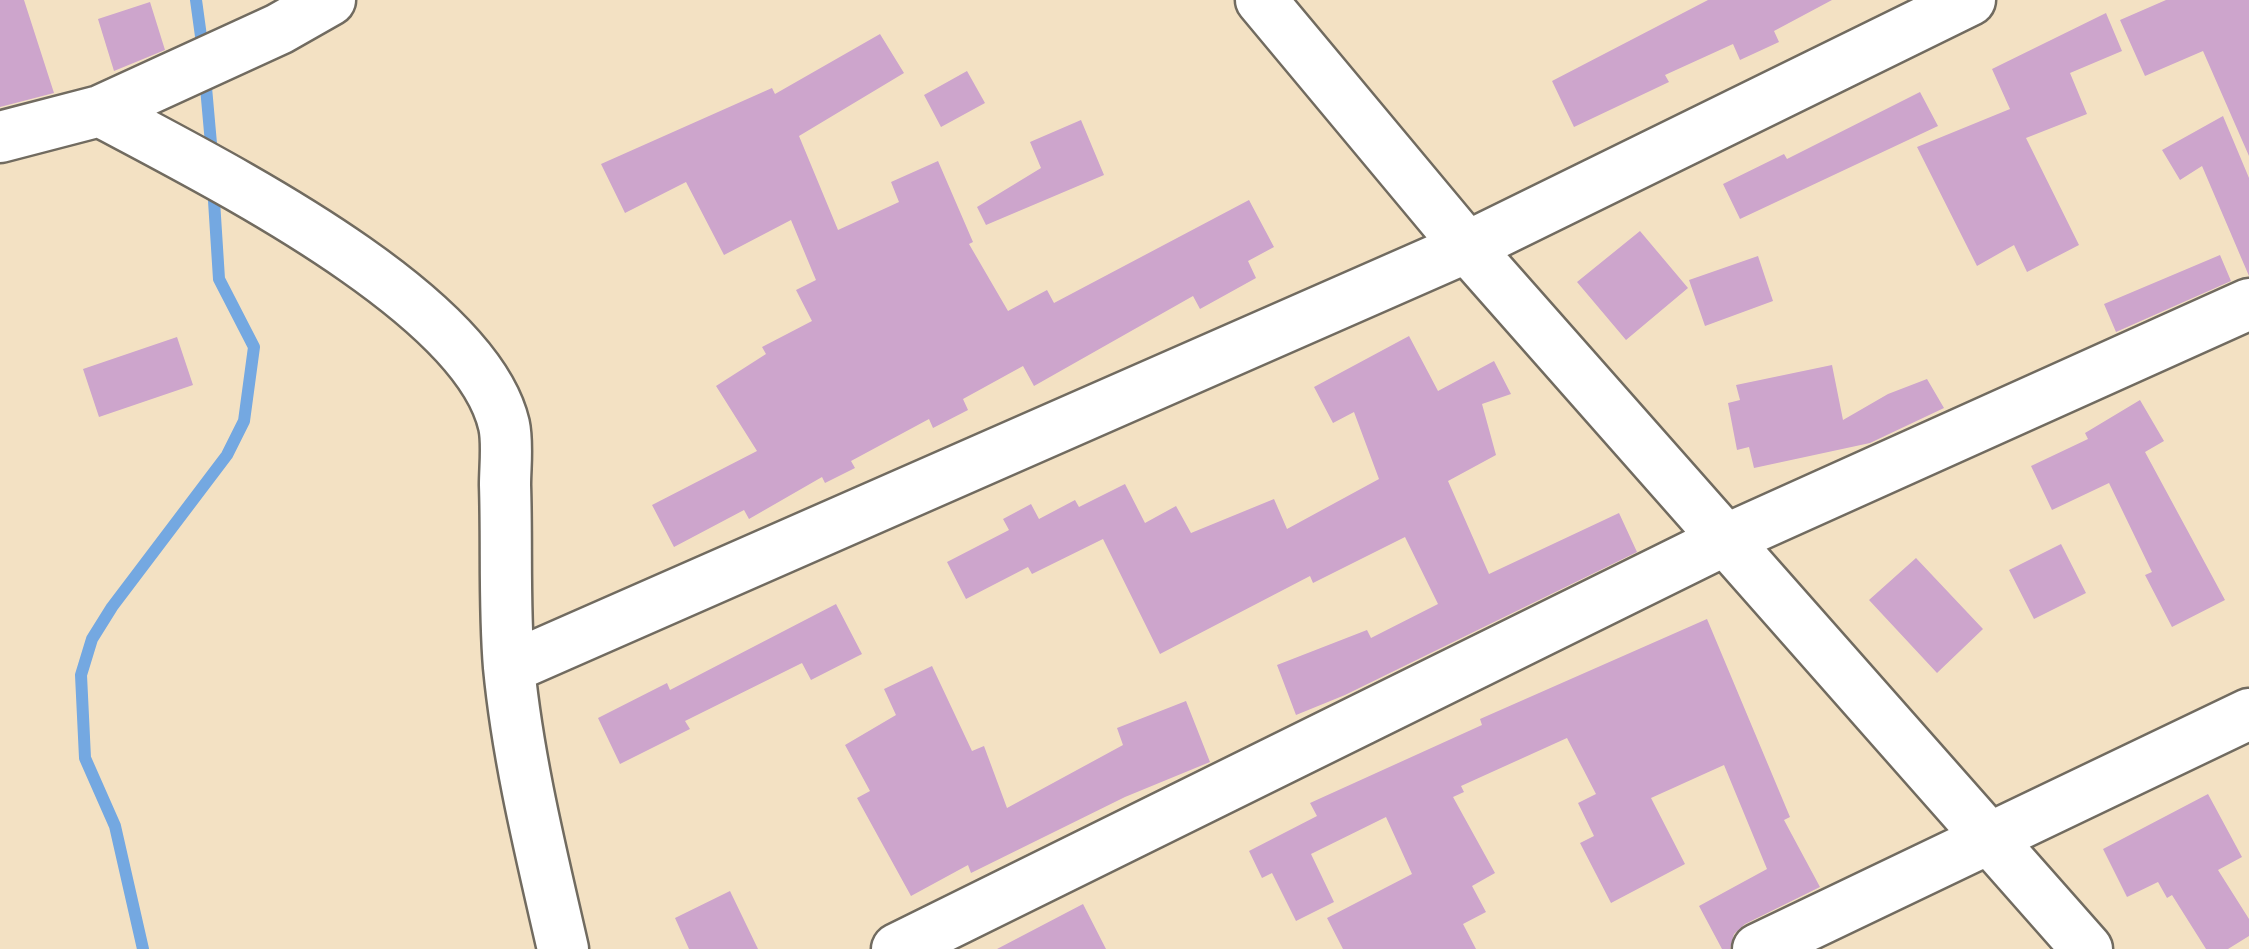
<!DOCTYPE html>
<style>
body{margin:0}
canvas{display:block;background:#f3e1c3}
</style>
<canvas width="2249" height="949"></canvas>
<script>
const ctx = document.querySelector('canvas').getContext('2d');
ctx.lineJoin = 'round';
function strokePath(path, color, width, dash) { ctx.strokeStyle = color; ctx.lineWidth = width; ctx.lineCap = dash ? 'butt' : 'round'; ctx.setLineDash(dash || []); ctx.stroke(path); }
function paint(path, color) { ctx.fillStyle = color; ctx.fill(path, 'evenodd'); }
const stream = new Path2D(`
 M196 0 203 51
 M205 76 212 155
 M143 949 115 826 85 758 81 675 92 639 112 607 227 455 244 421 254 347 219 279 213 185`);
const building = new Path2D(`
 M0 0H24L54 93 0 107Z
 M1708 0H1832L1774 31 1779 42 1740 60 1733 44 1665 75 1669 82 1574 127 1552 81Z
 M2166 0H2249V156L2203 51 2145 76 2120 20Z
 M150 2 165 50 114 71 98 19Z
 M2106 13 2122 51 2070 73 2087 114 2026 138 2079 245 2027 272 2014 245 1977 266 1917 147 2010 109 1992 69Z
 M880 34 904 73 799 136 838 230 899 202 891 182 938 161 973 242 969 244 1008 311 1047 290 1054 303 1249 200 1274 247 1248 261 1256 278 1200 309 1193 296 1034 386 1023 366 963 399 968 410 933 428 929 419 851 461 855 468 825 483 822 477 749 519 744 510 674 547 652 505 757 451 716 386 766 354 762 347 812 321 796 290 816 280 791 220 724 255 686 182 625 213 601 164 772 88 775 94Z
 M967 71 985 103 941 127 924 95Z
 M1920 92 1938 126 1740 219 1723 184 1784 154 1787 159Z
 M2223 116 2249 178V276L2202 166 2180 180 2162 150Z
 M1081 120 1104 175 986 225 977 207 1041 168 1030 142Z
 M1640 231 1688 288 1626 340 1577 282Z
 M2220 255 2231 281 2116 332 2104 304Z
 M1758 256 1773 301 1705 326 1689 280Z
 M1409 336 1438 391 1494 361 1511 394 1482 404 1496 455 1448 481 1489 574 1619 513 1637 552 1345 695 1296 715 1277 665 1367 630 1371 638 1438 604 1405 537 1313 583 1310 576 1160 654 1103 539 1032 574 1028 567 966 599 947 562 1009 530 1003 519 1031 504 1039 519 1075 500 1079 507 1125 484 1145 523 1176 506 1191 533 1274 499 1287 529 1379 479 1354 412 1333 423 1314 387Z
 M177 337 193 385 99 417 83 369Z
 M1832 365 1843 420 1888 394 1927 379 1944 408 1870 443 1754 468 1749 447 1737 450 1728 403 1740 400 1736 385Z
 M2140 400 2164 441 2145 452 2225 600 2172 627 2145 575 2152 572 2109 483 2052 510 2031 466 2088 439 2085 433Z
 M2061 544 2086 593 2034 619 2009 570Z
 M1916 558 1983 629 1937 673 1869 600Z
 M836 604 862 654 811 680 802 663 685 721 690 729 620 764 598 718 667 683 670 690Z
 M1707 619 1790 817 1784 820 1820 887 1745 924 1734 934 1730 949H1722L1699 906 1767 869 1724 765 1651 798 1685 864 1611 903 1580 843 1594 836 1578 803 1596 794 1567 738 1461 786 1464 792 1453 797 1495 873 1472 886 1486 912 1463 924 1476 949H1343L1327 918 1412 874 1386 817 1311 854 1334 902 1296 921 1272 873 1262 878 1249 851 1317 816 1310 803 1482 725 1480 719Z
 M932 666 972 751 984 746 1007 808 1123 745 1117 728 1186 701 1210 762 1125 797 971 873 968 865 911 896 857 798 870 791 845 745 896 715 884 689Z
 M2208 794 2242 857 2218 870 2249 919V936L2228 949H2206L2172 895 2167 898 2158 882 2127 897 2103 849Z
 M730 891 758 949H689L675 918Z
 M1083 904 1106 949H997Z`);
const street = new Path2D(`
 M1261 0 1467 247 2087 949
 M100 111C207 169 475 300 504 425 508 443 505 467 505 485 507 545 504 607 509 667 518 761 542 857 563 949
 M0 137 100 111 279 29 330 0
 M509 668 1467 247 1970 0
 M897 949 1725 540 2249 304
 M1758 949 2249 714`);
strokePath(stream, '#74a8e1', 12);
paint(building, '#cda5cc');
strokePath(street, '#716b60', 55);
strokePath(street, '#fff', 50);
</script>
